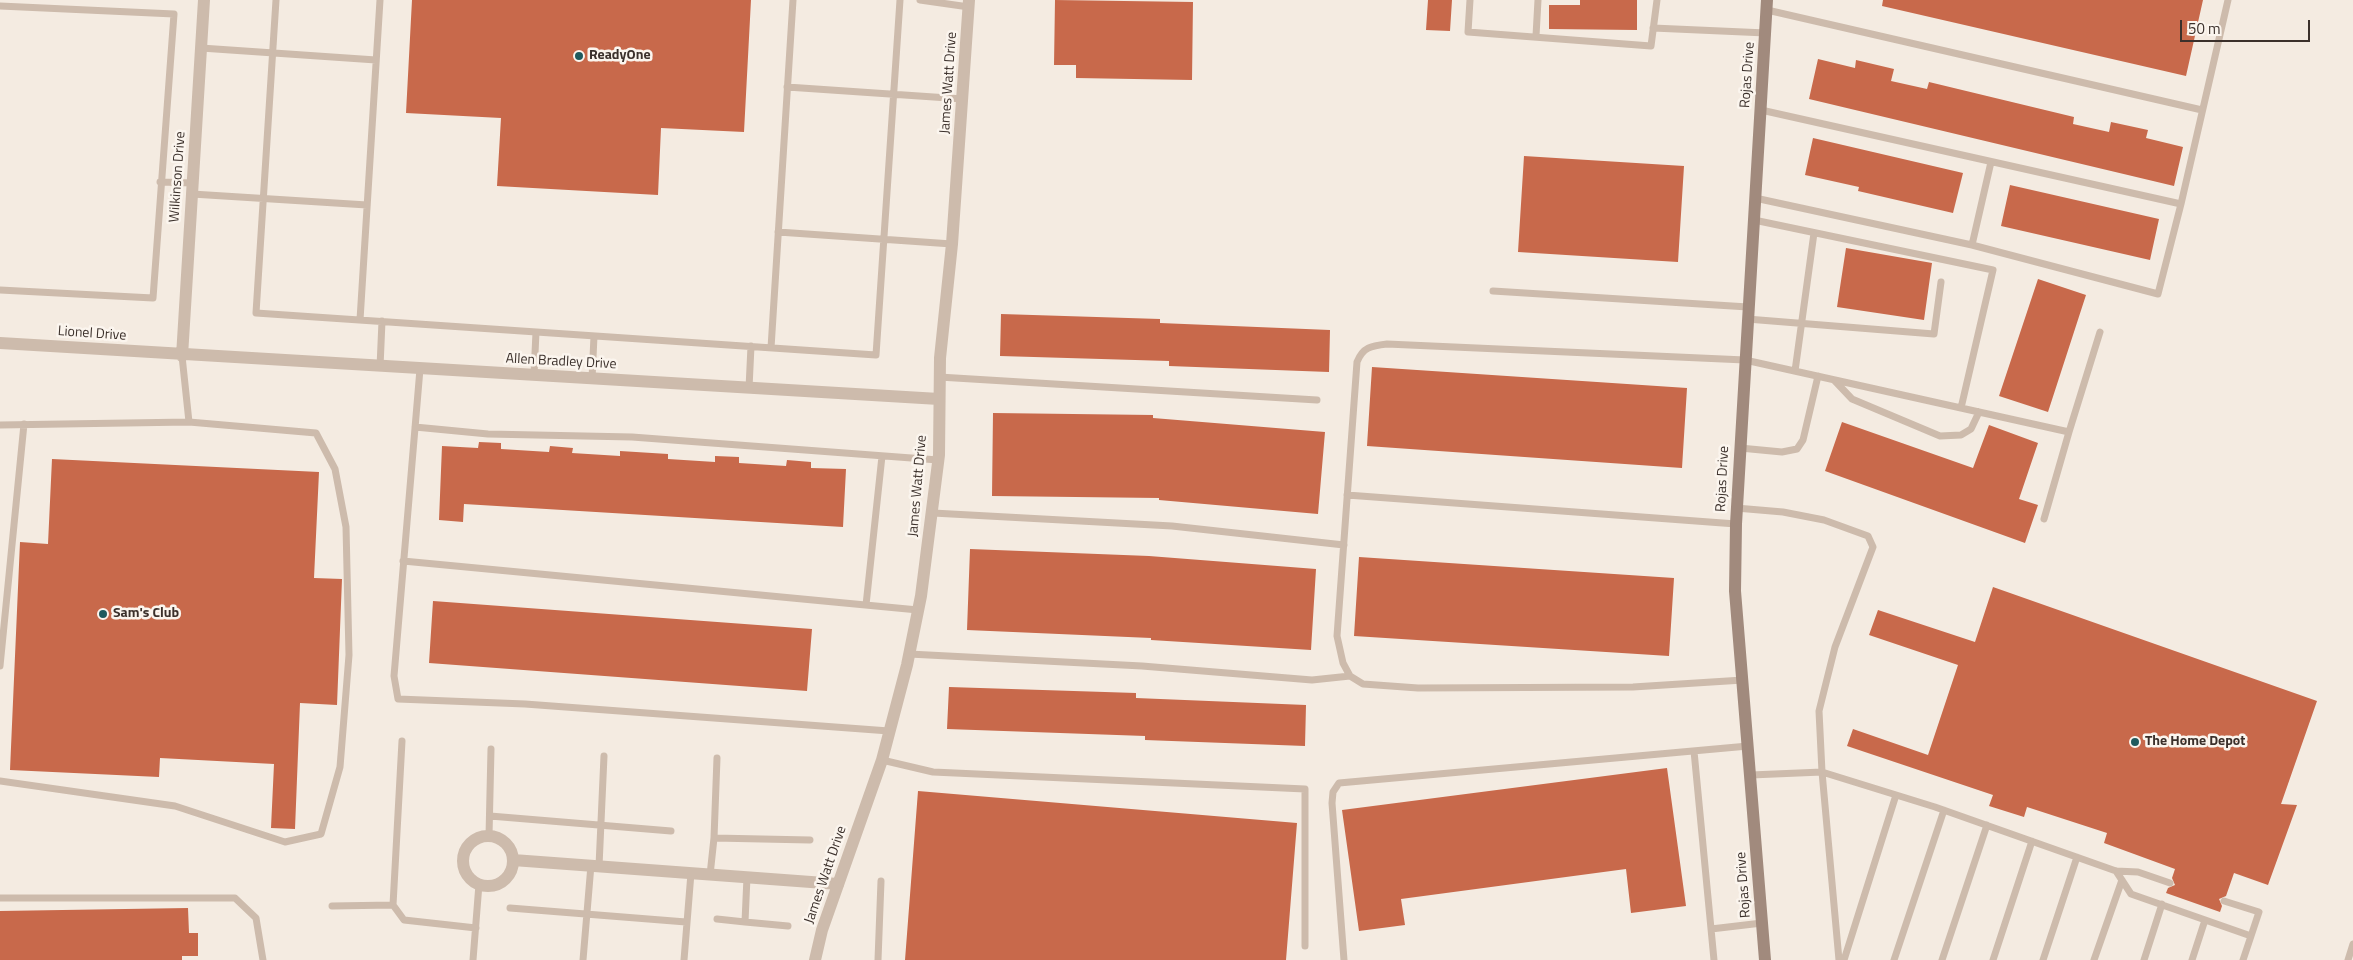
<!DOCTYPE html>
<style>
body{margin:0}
#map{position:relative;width:2353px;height:960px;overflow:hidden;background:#f4ebe1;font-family:"Titillium Web",sans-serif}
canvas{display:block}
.scale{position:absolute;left:2180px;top:20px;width:130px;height:22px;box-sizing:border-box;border:2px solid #3b302b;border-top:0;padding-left:6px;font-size:15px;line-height:18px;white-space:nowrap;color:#3b302b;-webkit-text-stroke:4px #fbf5ee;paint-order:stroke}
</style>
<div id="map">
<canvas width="2353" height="960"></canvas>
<div class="scale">50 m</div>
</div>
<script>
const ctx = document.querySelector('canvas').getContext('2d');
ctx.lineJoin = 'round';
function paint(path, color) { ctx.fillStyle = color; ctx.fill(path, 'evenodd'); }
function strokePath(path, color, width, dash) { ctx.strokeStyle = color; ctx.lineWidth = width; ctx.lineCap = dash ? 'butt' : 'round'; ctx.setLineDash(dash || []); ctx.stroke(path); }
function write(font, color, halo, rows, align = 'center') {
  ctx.font = font + ' "Titillium Web",sans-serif'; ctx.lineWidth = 5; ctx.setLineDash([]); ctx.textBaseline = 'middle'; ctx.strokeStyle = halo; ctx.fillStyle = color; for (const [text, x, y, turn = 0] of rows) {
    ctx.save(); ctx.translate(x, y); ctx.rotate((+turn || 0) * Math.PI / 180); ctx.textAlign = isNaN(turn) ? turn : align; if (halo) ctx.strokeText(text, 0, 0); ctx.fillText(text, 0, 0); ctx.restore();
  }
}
const building = new Path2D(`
 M412 0H751L744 132 661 128 658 195 497 186 501 118 406 113Z
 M1055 0 1193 2 1192 80 1076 78V65H1054Z
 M1428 0H1452L1450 31 1426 30Z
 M1580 0H1637V30L1549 29V5H1580Z
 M1883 0H2203L2186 76 1882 6Z
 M1818 59 1855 68 1856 60 1894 69 1891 81 1927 89 1929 82 2074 117 2073 124 2109 132 2111 122 2148 130 2146 138 2183 147 2174 186 1809 99Z
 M1813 138 1963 173 1953 213 1858 191 1859 187 1805 175Z
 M1524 156 1684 166 1678 262 1518 252Z
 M2010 185 2159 219 2150 260 2001 226Z
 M1846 248 1932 263 1924 320 1837 307Z
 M2038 279 2086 295 2048 412 1999 396Z
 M1001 314 1160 319V323L1330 330 1329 372 1169 366V361L1000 356Z
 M1372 367 1687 388 1682 468 1367 446Z
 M993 413 1153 415V418L1325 432 1318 514 1159 500V498L992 496Z
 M1842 422 1973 468 1989 425 2038 443 2019 499 2038 505 2025 543 1825 471Z
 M479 442 501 443V449L549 452 550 446 573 448 572 453 620 456V451L668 454V459L715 462V456L739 457V463L786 466 787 460 811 462V468L846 469 843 527 464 504 463 522 439 520 442 446 478 448Z
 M52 459 319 472 314 578 342 579 337 705 300 703 295 829 271 828 274 764 160 758 159 777 10 770 20 542 48 544Z
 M970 549 1149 556 1316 569 1311 650 1151 640V638L967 630Z
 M1359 557 1674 578 1669 656 1354 636Z
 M1993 587 2317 701 2281 804 2297 805 2268 885 2234 873 2226 896 2219 899 2222 906 2220 912 2166 893 2168 888 2175 885 2172 878 2175 869 2104 843 2107 833 2027 807 2024 817 1989 806 1993 795 1847 746 1853 729 1928 755 1958 665 1869 635 1878 610 1975 642Z
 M433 601 812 629 807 691 429 663Z
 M949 687 1136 693V698L1306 705 1305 746 1145 740V736L947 729Z
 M1667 768 1686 906 1631 913 1626 869 1401 899 1405 925 1359 931 1342 810Z
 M918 791 1297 823 1286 960H905Z
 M188 908 189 933H198V956H182V960H0V911Z`);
const service = new Path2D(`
 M276 0 256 313 876 355 900 0
 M920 0 969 7
 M1470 0 1468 32 1651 46 1657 0
 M0 6 174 14 153 298 0 290
 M1767 10 2202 110
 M1653 28 1766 33
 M1536 36 1538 0
 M201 48 376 60
 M787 87 963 99
 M1761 110 2181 204 2228 0
 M160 182 193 183
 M192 194 367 205
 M1755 198 1972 245 1991 162
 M1754 220 1993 270 1961 408
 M778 232 952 244
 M1972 245 2158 294 2181 204
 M1493 291 1748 307
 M1747 319 1934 334 1941 282
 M360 320 380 0
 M771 348 793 0
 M380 367 382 321
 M420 369 394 676 398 699 525 704 889 731
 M1795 371 1814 233
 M534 375 536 332
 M939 377 1317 400
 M592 379 594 336
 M1834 380 1852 399 1940 436 1961 435 1971 429 1979 412
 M749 388 751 346
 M0 425 189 422
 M415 427 488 434 632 437 938 460
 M1740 448 1782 452 1797 449 1803 440 1818 376
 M1347 495 1736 524
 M1736 508 1783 512 1824 520 1868 536 1873 547 1835 647 1819 711 1822 772 1935 807 2116 871 2138 872 2170 883
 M933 513 1172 526 1344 545
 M2044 519 2069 432
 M403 561 918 610
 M866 605 882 456
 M909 654 1142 666 1312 680 1350 676
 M0 666 24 424
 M1743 680 1633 687 1418 688 1363 684 1350 676 1343 663 1337 636 1357 362C1363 347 1371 346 1387 344L1745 360 2069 432 2100 332
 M402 741 393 905 404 920 476 928
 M1694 751 1714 960
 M882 760 933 772 1305 789V946
 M1751 775 1822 772 1839 960
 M0 781 175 806 285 842 321 834 340 767 349 655 346 527 335 469 316 433 189 422 182 356
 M490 816 671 831
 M489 836 491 749
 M714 838 810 840
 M599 866 604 756
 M2116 871 2131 894 2251 936
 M710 875 714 838 717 758
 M747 877 745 922 788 926
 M0 898H235L256 918 263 960
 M2224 901 2259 912 2243 960
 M332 906 393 905
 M510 908 686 922
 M717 919 745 922
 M1711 929 1762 923
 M473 960 479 884
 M583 960 591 865
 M684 960 691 873
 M878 960 881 881
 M1344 960 1332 803 1333 792 1339 783 1748 746
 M1844 960 1896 795
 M1894 960 1944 810
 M1942 960 1987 825
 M1993 960 2032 841
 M2043 960 2077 857
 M2094 960 2122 880
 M2144 960 2162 904
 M2192 960 2205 920
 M2348 960 2353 944`);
const minor = new Path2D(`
 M463 861a25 25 0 1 1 50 0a25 25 0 1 1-50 0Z
 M513 860 838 884`);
const tertiary = new Path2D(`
 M0 343 939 399
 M182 356 204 0
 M815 960 822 930 882 760 907 665 921 596 939 455 940 358 952 244 969 0`);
const secondary = new Path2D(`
 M1765 960 1735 591 1736 524 1767 0`);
const markers = [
 [579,56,5,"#1f5a5e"],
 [103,614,5,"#1f5a5e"],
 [2135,742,5,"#1f5a5e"]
];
const poiNames = [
 ["ReadyOne",589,56],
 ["Sam's Club",113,614],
 ["The Home Depot",2145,742]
];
const streetNames = [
 ["Rojas Drive",1748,75,-86],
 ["James Watt Drive",949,83,-86],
 ["Wilkinson Drive",178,177,-86],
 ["Lionel Drive",92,334,4],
 ["Allen Bradley Drive",561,362,3],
 ["Rojas Drive",1723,479,-87],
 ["James Watt Drive",918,486,-85],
 ["James Watt Drive",826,875,-71],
 ["Rojas Drive",1744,885,-94]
];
paint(building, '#c8694b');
strokePath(service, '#cdbbac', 7);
strokePath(minor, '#cdbbac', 12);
strokePath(tertiary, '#cdbbac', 12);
strokePath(secondary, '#a18a7d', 12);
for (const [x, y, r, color] of markers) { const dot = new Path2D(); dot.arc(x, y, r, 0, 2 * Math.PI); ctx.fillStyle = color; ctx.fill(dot); strokePath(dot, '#fbf5ee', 2); }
write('bold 14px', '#3b302b', '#fbf5ee', poiNames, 'left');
write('14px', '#3b302b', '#fbf5ee', streetNames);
</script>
